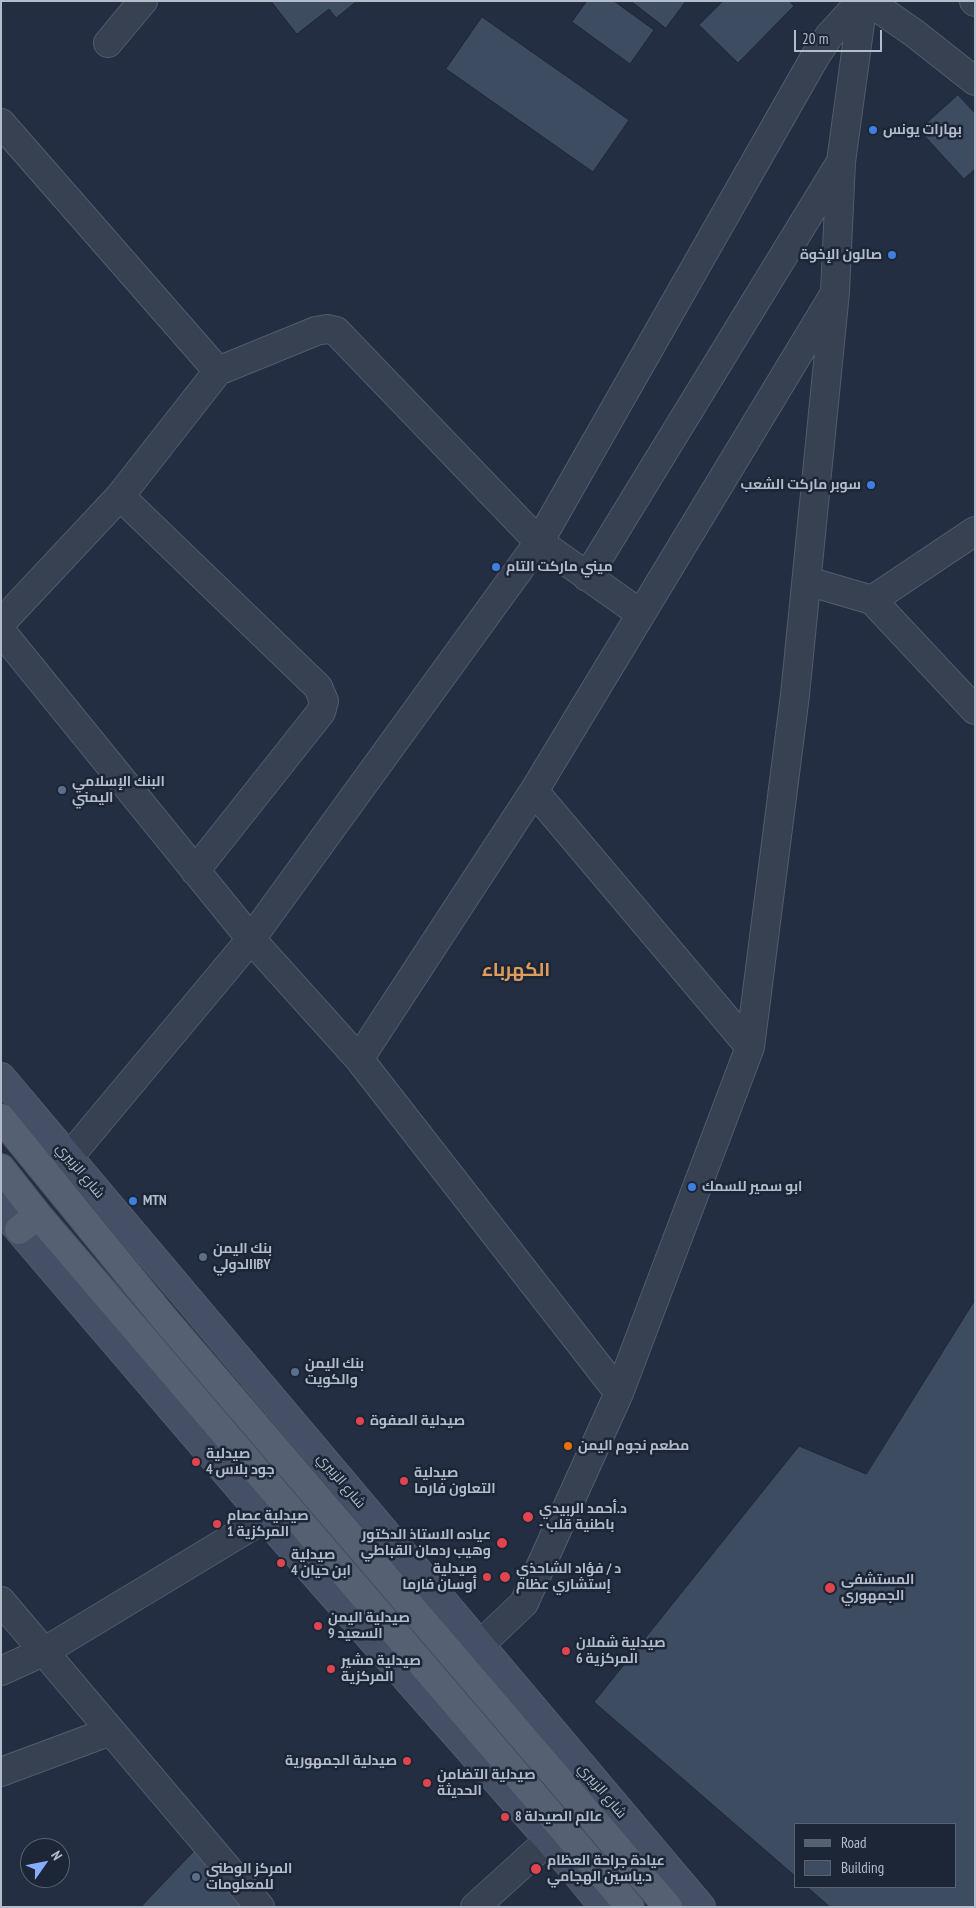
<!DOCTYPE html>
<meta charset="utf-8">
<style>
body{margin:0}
#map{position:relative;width:976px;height:1908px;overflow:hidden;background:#232e42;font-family:"PT Sans Narrow",sans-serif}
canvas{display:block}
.frame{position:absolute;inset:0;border:2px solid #b4bccc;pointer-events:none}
.legend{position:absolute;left:794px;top:1823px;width:162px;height:65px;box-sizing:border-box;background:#1c2637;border:1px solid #596273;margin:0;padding:6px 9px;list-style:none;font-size:15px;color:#b4bccc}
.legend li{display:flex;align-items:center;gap:10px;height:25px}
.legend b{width:25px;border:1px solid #596273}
.north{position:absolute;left:20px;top:1838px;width:50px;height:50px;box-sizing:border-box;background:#1c2637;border:1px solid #596273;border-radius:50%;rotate:57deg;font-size:14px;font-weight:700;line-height:20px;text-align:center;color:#b4bccc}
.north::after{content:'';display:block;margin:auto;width:18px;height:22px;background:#86adff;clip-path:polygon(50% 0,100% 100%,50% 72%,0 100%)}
.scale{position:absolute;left:794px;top:30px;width:88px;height:22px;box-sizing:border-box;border:2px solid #b4bccc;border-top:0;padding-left:6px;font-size:15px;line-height:18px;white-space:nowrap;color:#b4bccc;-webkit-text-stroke:4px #1c2637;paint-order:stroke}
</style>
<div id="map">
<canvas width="976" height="1908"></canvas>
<div class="frame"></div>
<ul class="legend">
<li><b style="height:6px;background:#556072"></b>Road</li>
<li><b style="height:14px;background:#3e4c62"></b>Building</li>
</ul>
<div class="north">N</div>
<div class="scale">20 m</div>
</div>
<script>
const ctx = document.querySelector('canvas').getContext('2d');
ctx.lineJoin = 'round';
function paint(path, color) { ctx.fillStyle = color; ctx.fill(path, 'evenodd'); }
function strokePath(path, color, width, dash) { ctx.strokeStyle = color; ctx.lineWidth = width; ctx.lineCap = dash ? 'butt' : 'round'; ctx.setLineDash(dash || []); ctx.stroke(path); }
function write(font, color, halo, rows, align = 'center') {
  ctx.font = font + ' "PT Sans Narrow",Cairo,sans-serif'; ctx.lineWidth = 5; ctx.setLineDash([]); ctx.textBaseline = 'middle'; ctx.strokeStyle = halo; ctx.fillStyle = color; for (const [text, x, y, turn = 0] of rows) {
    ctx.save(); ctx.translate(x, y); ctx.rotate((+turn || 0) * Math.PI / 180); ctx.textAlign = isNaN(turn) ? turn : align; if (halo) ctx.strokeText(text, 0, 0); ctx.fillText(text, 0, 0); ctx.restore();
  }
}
const building = new Path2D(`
 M271 1H357L336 18 329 9 297 34Z
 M587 1H614L654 30 630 64 572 22Z
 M631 1H686L666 28Z
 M723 1H789L794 6 738 63 699 25Z
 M482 17 629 120 593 172 446 69Z
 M958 95 975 113V169L964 179 919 130Z
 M975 1300V1907H830L807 1887H955V1824H795V1876L594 1702 799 1446 866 1474Z
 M197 1848 249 1907H141Z`);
const minor = new Path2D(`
 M868 1 914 33 975 81
 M974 1 975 2
 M108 43 143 1
 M1 123 218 371
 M120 496 318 687 324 701 321 712 195 871
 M587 577 839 165
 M807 581 872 600 975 710
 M872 600 975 531
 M1 623 120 496 218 371 316 331 327 329 336 331 539 542 641 614
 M1 631 251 939 359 1059 619 1393
 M534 791 750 1047
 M359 1059 534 791 832 298
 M69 1157 251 939 539 542 815 57 829 36 861 1
 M1 1601 260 1907
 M480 1645 524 1603 619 1393 750 1047 795 695 835 292 841 162 863 1
 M1 1671 45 1651 265 1518
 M1 1772 111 1731
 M475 1907 549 1840`);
const secondary = new Path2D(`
 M1 1077 701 1907
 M1 1209 265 1518 549 1840 604 1907`);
const primary = new Path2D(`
 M1 1118 163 1317 668 1907
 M1 1168 38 1215 630 1907
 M19 1230 38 1215`);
const markers = [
 [873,130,5,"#3f7fe0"],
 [892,255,5,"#3f7fe0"],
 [871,485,5,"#3f7fe0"],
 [496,567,5,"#3f7fe0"],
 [62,790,5,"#5c6f8a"],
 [692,1187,5,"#3f7fe0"],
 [133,1201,5,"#3f7fe0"],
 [203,1257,5,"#5c6f8a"],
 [295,1372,5,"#5c6f8a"],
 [360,1421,5,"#e0444e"],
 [568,1446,5,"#e8710a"],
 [196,1462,5,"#e0444e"],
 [404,1481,5,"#e0444e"],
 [528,1517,6,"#e0444e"],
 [217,1524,5,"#e0444e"],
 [502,1543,6,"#e0444e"],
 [281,1563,5,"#e0444e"],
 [487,1577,5,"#e0444e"],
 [505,1577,6,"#e0444e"],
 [830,1588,6,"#e0444e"],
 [318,1626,5,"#e0444e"],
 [566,1651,5,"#e0444e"],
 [331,1669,5,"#e0444e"],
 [407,1761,5,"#e0444e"],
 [427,1783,5,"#e0444e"],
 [505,1817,5,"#e0444e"],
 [536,1869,6,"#e0444e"],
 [196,1877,5,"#5c6f8a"]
];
const poiNames = [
 ["بهارات يونس",883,130],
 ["صالون الإخوة",882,255,"right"],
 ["سوبر ماركت الشعب",861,485,"right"],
 ["ميني ماركت التام",506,567],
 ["البنك الإسلامي",72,782],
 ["اليمني",72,798],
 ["ابو سمير للسمك",702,1187],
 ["MTN",143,1201],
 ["بنك اليمن",213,1249],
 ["الدوليIBY",213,1265],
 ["بنك اليمن",305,1364],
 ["والكويت",305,1380],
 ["صيدلية الصفوة",370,1421],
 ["مطعم نجوم اليمن",578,1446],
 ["صيدلية",206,1454],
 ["جود بلاس 4",206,1470],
 ["صيدلية",414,1473],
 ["التعاون فارما",414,1489],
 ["د.أحمد الربيدي",539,1509],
 ["- باطنية قلب",539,1525],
 ["صيدلية عصام",227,1516],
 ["المركزية 1",227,1532],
 ["عياده الاستاذ الدكتور",491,1535,"right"],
 ["وهيب ردمان القباطي",491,1551,"right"],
 ["صيدلية",291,1555],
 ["ابن حيان 4",291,1571],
 ["صيدلية",477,1569,"right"],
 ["أوسان فارما",477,1585,"right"],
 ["د / فؤاد الشاحذي",516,1569],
 ["إستشاري عظام",516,1585],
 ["المستشفى",841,1580],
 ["الجمهوري",841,1596],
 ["صيدلية اليمن",328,1618],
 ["السعيد 9",328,1634],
 ["صيدلية شملان",576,1643],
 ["المركزية 6",576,1659],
 ["صيدلية مشير",341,1661],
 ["المركزية",341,1677],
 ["صيدلية الجمهورية",397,1761,"right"],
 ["صيدلية التضامن",437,1775],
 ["الحديثة",437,1791],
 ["عالم الصيدلة 8",515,1817],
 ["عيادة جراحة العظام",547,1861],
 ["د.ياسين الهجامي",547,1877],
 ["المركز الوطني",206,1869],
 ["للمعلومات",206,1885]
];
const streetNames = [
 ["شارع الزبيري",80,1171,50],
 ["شارع الزبيري",341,1481,50],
 ["شارع الزبيري",602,1791,50]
];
const districtNames = [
 ["الكهرباء",516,971]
];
paint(building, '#3e4c62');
strokePath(building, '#1e2839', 1);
strokePath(minor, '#525c6c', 30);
strokePath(secondary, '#525c6c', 30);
strokePath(primary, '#414a5b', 30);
strokePath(minor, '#374152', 28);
strokePath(secondary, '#454f65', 28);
strokePath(primary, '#556072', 28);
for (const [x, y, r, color] of markers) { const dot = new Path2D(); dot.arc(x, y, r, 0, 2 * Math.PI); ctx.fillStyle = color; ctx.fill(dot); strokePath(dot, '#1c2637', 2); }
write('bold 14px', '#b4bccc', '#1c2637', poiNames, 'left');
write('14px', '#b4bccc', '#1c2637', streetNames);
write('bold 19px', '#df9d5c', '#1c2637', districtNames);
</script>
